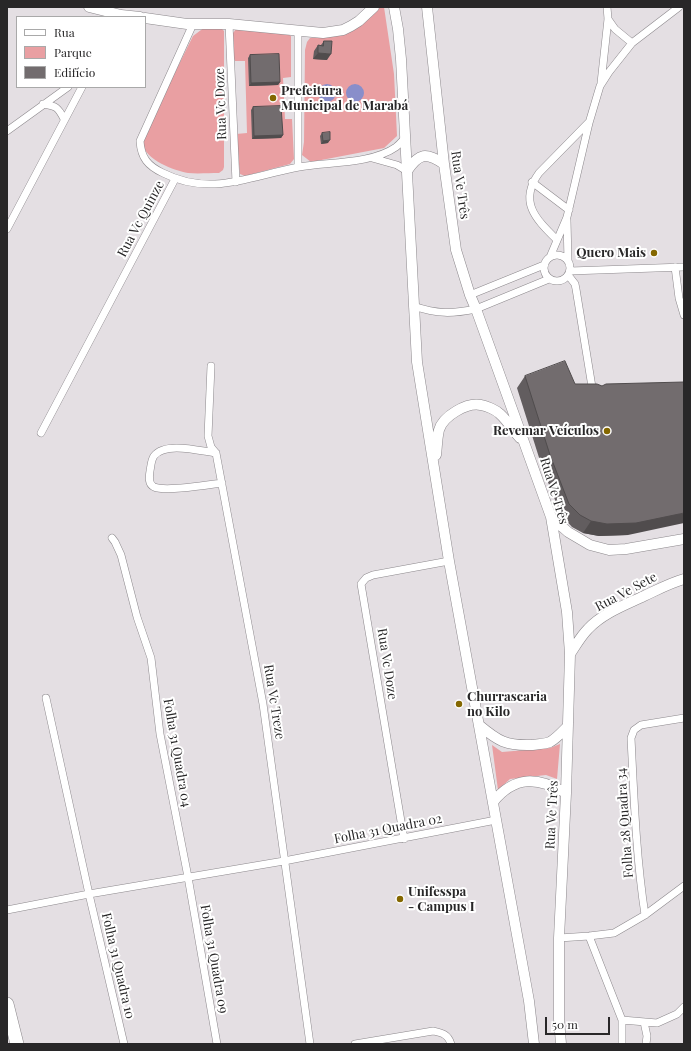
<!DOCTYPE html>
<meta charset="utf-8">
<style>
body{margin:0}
#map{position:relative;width:691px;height:1051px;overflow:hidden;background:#e4dfe3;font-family:"Playfair Display",serif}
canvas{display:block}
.frame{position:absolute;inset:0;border:8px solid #282728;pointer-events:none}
.legend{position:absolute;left:16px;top:16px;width:130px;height:72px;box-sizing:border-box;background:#fff;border:1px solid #a9a9a9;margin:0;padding:5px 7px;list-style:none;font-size:12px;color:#282728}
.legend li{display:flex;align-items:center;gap:8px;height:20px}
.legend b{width:20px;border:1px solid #a9a9a9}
.scale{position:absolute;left:545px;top:1017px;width:65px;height:18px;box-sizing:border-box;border:2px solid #282728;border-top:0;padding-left:5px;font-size:12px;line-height:14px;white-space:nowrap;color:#282728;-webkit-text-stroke:3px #fff;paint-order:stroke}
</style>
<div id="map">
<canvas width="691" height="1051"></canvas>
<div class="frame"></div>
<ul class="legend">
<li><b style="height:5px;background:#fff"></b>Rua</li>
<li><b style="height:11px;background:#e99fa2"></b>Parque</li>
<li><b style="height:11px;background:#726c6e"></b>Edifício</li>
</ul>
<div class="scale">50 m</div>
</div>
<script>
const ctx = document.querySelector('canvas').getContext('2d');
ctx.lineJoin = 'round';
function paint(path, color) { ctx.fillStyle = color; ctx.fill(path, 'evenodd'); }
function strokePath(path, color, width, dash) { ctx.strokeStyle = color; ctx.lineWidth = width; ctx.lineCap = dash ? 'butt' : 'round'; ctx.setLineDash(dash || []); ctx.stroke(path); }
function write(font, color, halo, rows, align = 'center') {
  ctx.font = font + ' "Playfair Display",serif'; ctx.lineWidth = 4; ctx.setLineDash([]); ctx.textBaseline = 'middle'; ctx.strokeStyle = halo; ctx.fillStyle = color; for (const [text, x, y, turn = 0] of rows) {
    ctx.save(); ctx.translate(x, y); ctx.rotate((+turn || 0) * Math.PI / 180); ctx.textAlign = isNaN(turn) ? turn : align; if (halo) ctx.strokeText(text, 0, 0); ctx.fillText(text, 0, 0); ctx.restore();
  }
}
const green = new Path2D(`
 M375 7H384L394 74 397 136 384 148 311 162 302 155 304 142 305 50 307 42 310 38 329 36Z
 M205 27 222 29 224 31V167L223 170 219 173C209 173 197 174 188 173 175 171 144 159 143 144 143 141 144 137 144 135L193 36Z
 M237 28 286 33 291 36V77L283 78 285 119H292L294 159 290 164 245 176 240 174 236 134 247 133 245 61H235L234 59 233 33Z
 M560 744 557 779 546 775 510 779 498 790 492 745 502 752 550 748Z`);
const water = new Path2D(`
 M318 93a9 9 0 1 1 18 0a9 9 0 1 1-18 0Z
 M346 93a9 9 0 1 1 18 0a9 9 0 1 1-18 0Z`);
const street = new Path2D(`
 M608 19 615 29 632 43
 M193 24 140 141C141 158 148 166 163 173 211 197 250 176 299 167 328 162 372 164 396 147 400 144 402 141 405 138
 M229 24 236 182
 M298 30V167
 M601 83 608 19 607 7
 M43 104C56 106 58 107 64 119
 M7 131 68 87
 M372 158 397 165 407 171
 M532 182 569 210
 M567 220 568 261
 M7 229 82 87
 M557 240C536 219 518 202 539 173L588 123
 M544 268a13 13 0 1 1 26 0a13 13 0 1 1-26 0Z
 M550 257 567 217 589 123 600 86 609 72 632 43 679 7
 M675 267 679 298 684 315
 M570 271 684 267
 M568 275 575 284 576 289 593 393
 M470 295 544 265
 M413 306C438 314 451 314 476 309L549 279
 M211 366 208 436 211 447 216 453 263 704 310 1044
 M41 433 175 179
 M216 453C200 451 165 441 154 456 151 460 151 466 150 471 149 477 148 484 154 487 166 492 207 485 222 483
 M112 538 115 542 121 555 137 617 151 658 160 734 188 877 217 1044
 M46 698 89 894 124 1044
 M404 839 361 584 366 578 373 575 449 561
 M7 910 89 894 284 861 496 820
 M645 915C636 856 634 797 631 738L634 730 641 725 684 718
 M589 936 622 1020V1044
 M559 938 589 936 614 933 645 915 684 886
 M622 1020 657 1023 677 1014 684 1007
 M644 1022 647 1036 646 1044
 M355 1044 433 1031C442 1033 448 1034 451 1044`);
const secondary = new Path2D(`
 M89 7 121 15 140 17
 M394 7 398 29 401 59 417 362 449 561 529 1001 534 1044
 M427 7 444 164 456 250 470 295 476 309 551 517 567 612 570 654 566 793 559 938V1019L561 1044
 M145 18 187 24H229L323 33 343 30 351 26 359 21 374 7
 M407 171C419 153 426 152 444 164
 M436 455C437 447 437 438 439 430 443 416 467 402 481 405 487 406 496 410 500 414 508 421 513 431 520 438
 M551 517 568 532 590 545 609 550 626 549 684 539
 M570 654C576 645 581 636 588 629 603 613 625 605 644 596 657 590 670 583 684 579
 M479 725C498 741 506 746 532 745 537 744 545 744 550 742 557 738 563 731 568 726
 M493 802C515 775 538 777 566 793`);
const highway = new Path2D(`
 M7 1004 17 1044`);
const wall = new Path2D(`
 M324 41 327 60 313 59 314 51 318 45H321Z
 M250 55 280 82 278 85 249 86 248 58Z
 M253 107 283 135 281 138 252 139 251 110Z
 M322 133 328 143 321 144 320 136Z
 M525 376 575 384 602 386 628 535 599 536 583 533 572 527 561 515 542 467 517 388Z`);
const shadedWall = new Path2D(`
 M318 53 331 54 327 60 313 59Z
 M280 82 278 85 249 86 251 83Z
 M283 135 281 138 252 139 254 136Z
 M330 140 328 143 321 144 323 141Z
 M684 513V523L628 535 599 536 583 533 591 521Z`);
const building = new Path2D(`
 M324 41H332L331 54 318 53V45L323 46Z
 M279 54 280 82 251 83 250 55Z
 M281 106 283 135 254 136 253 107Z
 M330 132V140L323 141 322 133Z
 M565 361 575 384H597L602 386 606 384 684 382V513L636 523 607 524 591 521 580 515 569 504 550 455 525 376Z`);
const markers = [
 [273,98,4,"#846700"],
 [654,253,4,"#846700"],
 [607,431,4,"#846700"],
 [459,704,4,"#846700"],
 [400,899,4,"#846700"]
];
const poiNames = [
 ["Prefeitura",281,91],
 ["Municipal de Marabá",281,106],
 ["Quero Mais",646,253,"right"],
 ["Revemar Veículos",599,431,"right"],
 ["Churrascaria",467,697],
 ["no Kilo",467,712],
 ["Unifesspa",408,892],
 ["- Campus I",408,907]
];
const streetNames = [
 ["Rua Vc Doze",221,104,-92],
 ["Rua Ve Três",460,185,82],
 ["Rua Vc Quinze",141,219,-62],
 ["Rua Ve Três",554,491,73],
 ["Rua Ve Sete",626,592,-28],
 ["Rua Vc Doze",387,664,81],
 ["Rua Vc Treze",274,702,81],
 ["Folha 31 Quadra 04",177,753,80],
 ["Rua Ve Três",552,815,-87],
 ["Folha 28 Quadra 34",625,823,-94],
 ["Folha 31 Quadra 02",388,829,-11],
 ["Folha 31 Quadra 09",214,959,80],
 ["Folha 31 Quadra 10",118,966,77]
];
paint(green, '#e99fa2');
paint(water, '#898eca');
strokePath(street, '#8c888c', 8);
strokePath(secondary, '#8c888c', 11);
strokePath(highway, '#8c888c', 14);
strokePath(street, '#fff', 7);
strokePath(secondary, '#fff', 10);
strokePath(highway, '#fff', 13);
paint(wall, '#625d5f');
paint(shadedWall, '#504c4d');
paint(building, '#726c6e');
strokePath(building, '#504c4d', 1);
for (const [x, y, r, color] of markers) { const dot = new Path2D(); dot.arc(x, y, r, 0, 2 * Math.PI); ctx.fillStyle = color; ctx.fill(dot); strokePath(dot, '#fff', 1.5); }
write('bold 13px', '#282728', '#fff', poiNames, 'left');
write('13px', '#282728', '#fff', streetNames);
</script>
